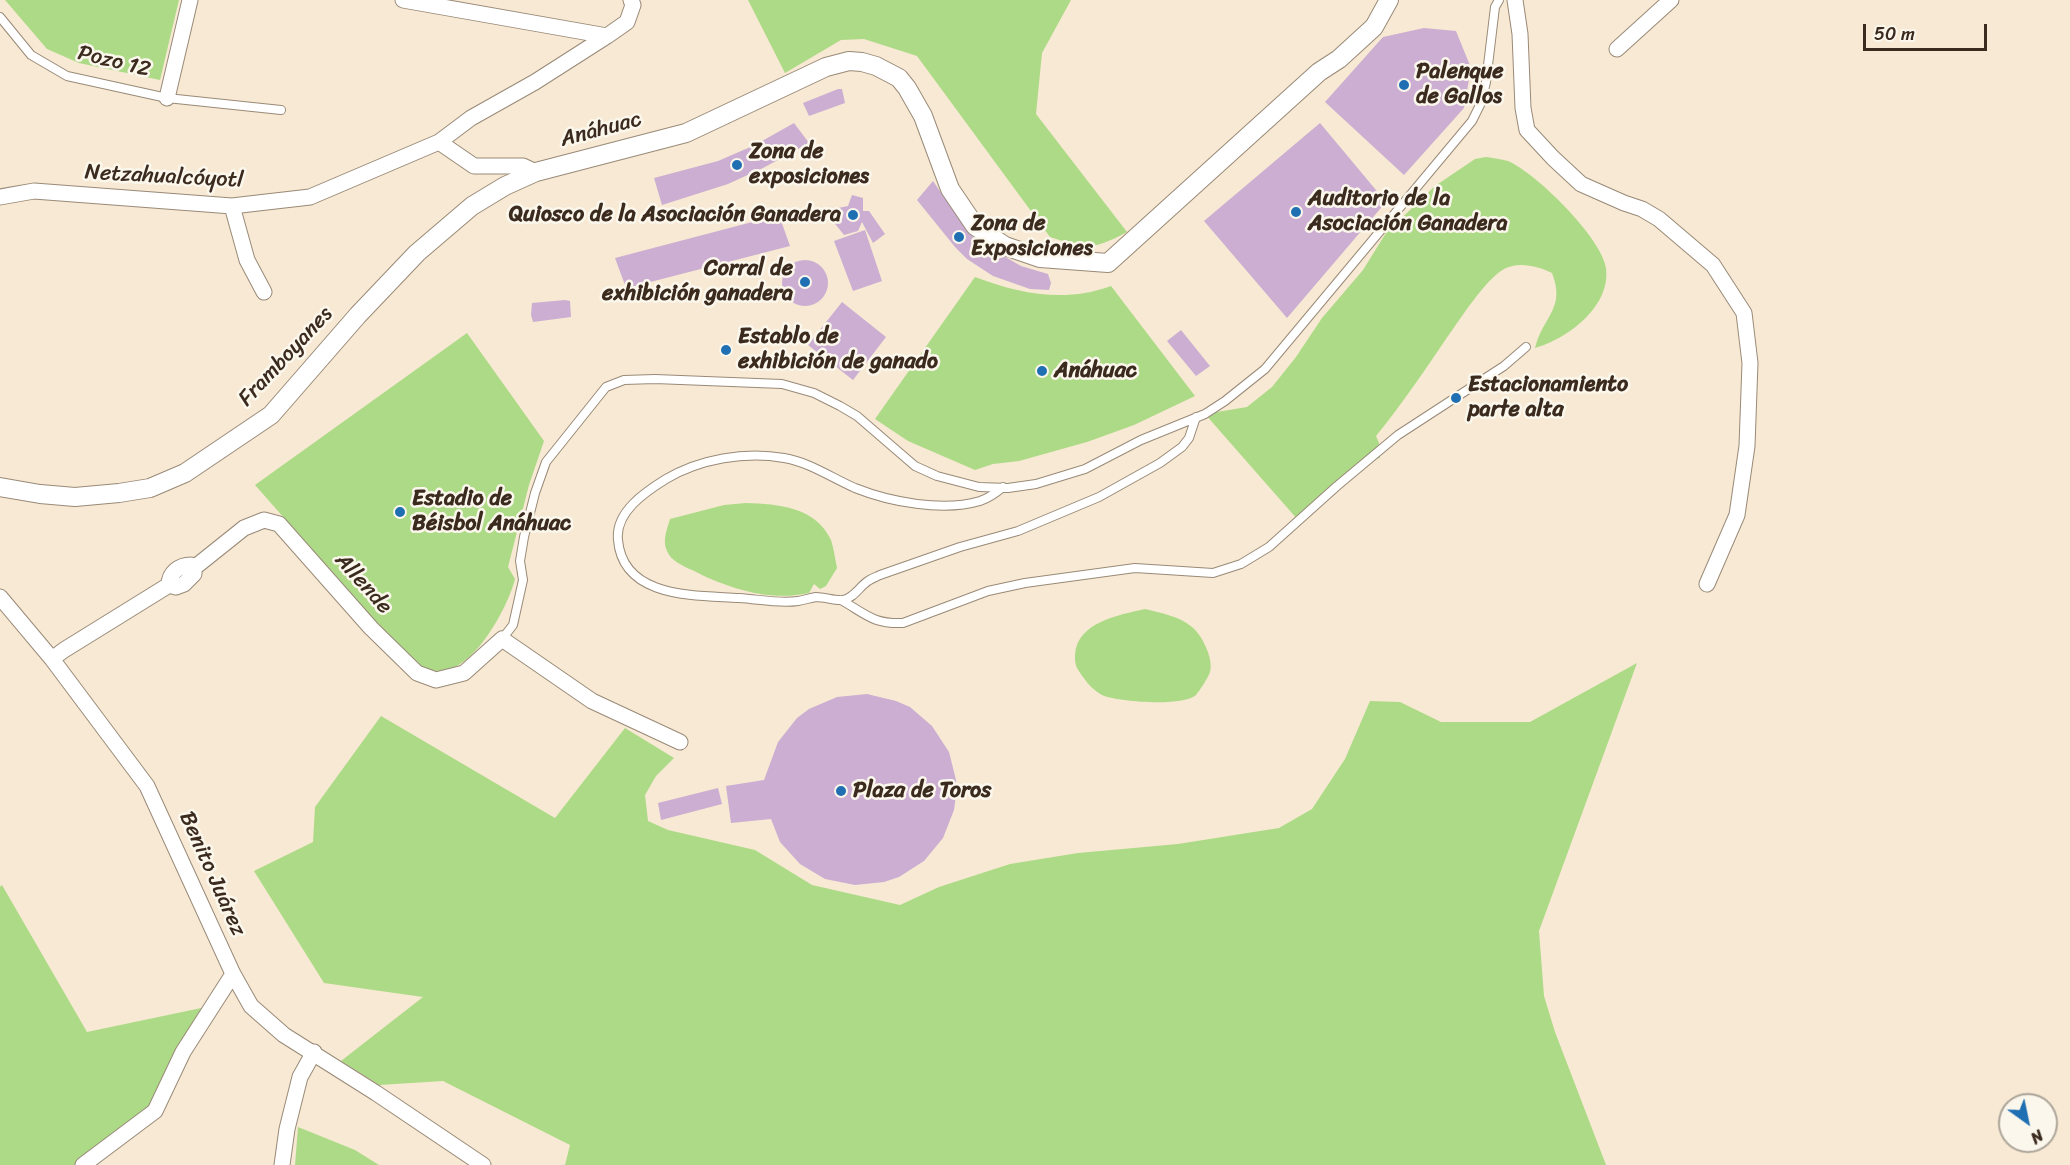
<!DOCTYPE html>
<meta charset="utf-8">
<style>
body{margin:0}
#map{position:relative;width:2070px;height:1165px;overflow:hidden;background:#f7e9d3;font-family:Sriracha,sans-serif}
canvas{display:block}
.north{position:absolute;left:1998px;top:1093px;width:60px;height:60px;box-sizing:border-box;background:#fbf7ec;border:2px solid #aea59a;border-radius:50%;rotate:147deg;font-size:16px;font-weight:700;line-height:24px;text-align:center;color:#3b2a1e}
.north::after{content:'';display:block;margin:auto;width:21px;height:27px;background:#1f6fb2;clip-path:polygon(50% 0,100% 100%,50% 72%,0 100%)}
.scale{position:absolute;left:1863px;top:24px;width:124px;height:27px;box-sizing:border-box;border:3px solid #3b2a1e;border-top:0;padding-left:8px;font-size:18px;line-height:21px;white-space:nowrap;color:#3b2a1e;-webkit-text-stroke:4px #fbf7ec;paint-order:stroke}
</style>
<div id="map">
<canvas width="2070" height="1165"></canvas>
<div class="north">N</div>
<div class="scale">50 m</div>
</div>
<script>
const ctx = document.querySelector('canvas').getContext('2d');
ctx.lineJoin = 'round';
function paint(path, color) { ctx.fillStyle = color; ctx.fill(path, 'evenodd'); }
function strokePath(path, color, width, dash) { ctx.strokeStyle = color; ctx.lineWidth = width; ctx.lineCap = dash ? 'butt' : 'round'; ctx.setLineDash(dash || []); ctx.stroke(path); }
function write(font, color, halo, rows, align = 'center') {
  ctx.font = font + ' Sriracha,sans-serif'; ctx.lineWidth = 5; ctx.setLineDash([]); ctx.textBaseline = 'middle'; ctx.strokeStyle = halo; ctx.fillStyle = color; for (const [text, x, y, turn = 0] of rows) {
    ctx.save(); ctx.translate(x, y); ctx.rotate((+turn || 0) * Math.PI / 180); ctx.textAlign = isNaN(turn) ? turn : align; if (halo) ctx.strokeText(text, 0, 0); ctx.fillText(text, 0, 0); ctx.restore();
  }
}
const green = new Path2D(`
 M5 0H179L160 80 79 63 47 49Z
 M748 0H1071L1042 53 1036 114 1127 232C1091 251 1087 249 1050 237L917 56 864 39 841 40 785 73Z
 M1486 157C1493 158 1501 159 1508 161 1536 173 1602 238 1606 268 1611 307 1567 339 1535 348 1543 316 1566 309 1552 273 1539 266 1518 261 1504 269 1485 280 1461 318 1448 336 1425 370 1402 404 1376 436L1379 443 1380 458 1365 462 1298 520 1205 414 1247 407 1272 387 1296 357 1322 318 1363 270 1386 233 1435 186 1475 159Z
 M975 277C1020 294 1065 303 1111 286L1195 396 1134 425 1087 442 1019 461 993 464 975 470 908 441 875 419Z
 M467 333 544 441 529 485 508 567 515 579C508 607 473 674 437 671 430 671 421 667 414 665L255 485Z
 M746 503C778 504 816 507 831 540 834 549 835 559 837 568L826 586 820 589 814 584 809 593C769 602 727 588 692 570 683 566 671 561 667 551 662 540 667 530 670 519L724 505Z
 M1145 609C1161 613 1179 616 1192 627 1202 635 1214 659 1210 672 1208 678 1200 690 1196 695 1184 707 1117 702 1102 695 1092 690 1083 678 1077 668 1075 663 1075 661 1075 655 1077 622 1119 615 1145 609Z
 M1637 663 1539 931 1544 996 1555 1032 1606 1165H565L570 1145 443 1081 379 1085 341 1061 423 997 324 983 254 871 313 842 315 807 381 716 555 818 625 728 674 758 656 776 645 795 648 821 668 830 755 850 812 885 900 905 939 887 1010 864 1078 853 1178 844 1279 828 1312 809 1345 759 1370 701 1400 702 1441 722H1530Z
 M2 885 87 1032 206 1007 157 1109 77 1165H0V887Z
 M298 1127 355 1150 379 1165H295Z`);
const building = new Path2D(`
 M1424 28 1456 31 1471 68 1464 108 1404 175 1325 102 1383 37Z
 M838 89H842L845 103 809 116 803 103Z
 M794 123 809 143 763 168 728 184 662 205 654 178 718 161 755 145Z
 M1320 123 1386 202 1287 318 1204 221Z
 M933 181 969 233 976 240 1021 266 1048 274 1051 283 1049 290 1030 289 993 276 967 259 955 247 917 200Z
 M852 195 863 198V211H869L885 234 873 243 862 222 858 231 844 235 832 220 838 208 848 206Z
 M779 215 790 246 627 288 625 285 615 258Z
 M865 230 882 281 853 291 834 241Z
 M782 283a23 23 0 1 1 46 0a23 23 0 1 1-46 0Z
 M565 300 570 301 571 317 533 322 531 315 532 303Z
 M842 302 886 337 853 380 808 345Z
 M1181 330 1210 366 1196 376 1167 341Z
 M867 694 896 701 910 707 932 726 949 752 956 780V795L954 810 943 838 924 861 899 877 884 882 855 885 825 879 800 864 780 842 771 819 731 823 726 786 764 780 778 742 797 718 809 709 837 697Z
 M718 788 722 804 661 820 658 803Z`);
const service = new Path2D(`
 M0 17 31 55 67 76 167 98 281 110
 M1003 487C996 493 989 498 980 501 943 512 890 502 855 488 832 478 809 462 784 458 745 451 700 459 666 479 645 492 615 512 618 540 623 599 696 595 739 598 758 599 779 604 798 601 804 600 810 598 816 597 825 597 835 601 843 600 854 598 859 587 868 581 872 578 876 577 880 575L960 547 1018 531 1099 497 1160 463 1182 447 1189 438 1196 417
 M841 600C866 614 872 624 903 623L988 591 1025 583 1135 568 1213 573 1241 564 1269 547 1337 486 1398 435 1504 366 1526 347
 M502 639 513 625 523 580 520 561 524 537 535 493 546 462 606 387 624 380 655 379 782 384 814 393 840 406 857 416 915 466 937 476 979 487 1008 488 1036 484 1085 469 1141 440 1205 414 1225 401 1265 369 1472 121 1481 103 1486 82 1495 7 1499 0`);
const minor = new Path2D(`
 M403 0 607 36
 M1515 0 1520 34 1523 108 1527 130 1553 158 1581 184 1624 203 1642 209 1659 219 1713 265 1744 313 1750 363 1747 446 1737 515 1707 584
 M1617 49 1671 0
 M167 98 190 0
 M439 142 474 166H523L536 172
 M0 197 34 191 232 206 310 197 439 142 471 118 535 82 607 36 627 22 633 5 631 0
 M232 206 247 260 264 292
 M169 585C169 573 179 565 191 565L194 568
 M0 597 52 659 147 786 233 974 251 1006 284 1035 376 1093 483 1165
 M52 659 64 650 169 585 176 587 184 584 194 574V568L244 528 264 520 279 524 371 628 417 673 436 680 464 673 502 639 592 701 680 742
 M83 1165 155 1111 183 1052 233 974
 M282 1165 287 1129 300 1077 314 1052`);
const tertiary = new Path2D(`
 M0 487 40 494 75 497 119 493 150 488 185 473 271 415 358 315 417 253 472 206 505 186 536 172 686 133 826 67 849 61 862 62 876 66 899 78 907 88 923 116 950 189 975 226 1005 246 1040 258 1108 263 1319 72 1339 59 1374 27 1389 0`);
const markers = [
 [1404,85,6,"#1f6fb2"],
 [737,165,6,"#1f6fb2"],
 [1296,212,6,"#1f6fb2"],
 [853,215,6,"#1f6fb2"],
 [959,237,6,"#1f6fb2"],
 [805,282,6,"#1f6fb2"],
 [726,350,6,"#1f6fb2"],
 [1042,371,6,"#1f6fb2"],
 [1456,398,6,"#1f6fb2"],
 [400,512,6,"#1f6fb2"],
 [841,791,6,"#1f6fb2"]
];
const streetNames = [
 ["Pozo 12",114,62,14],
 ["Anáhuac",601,130,-15],
 ["Netzahualcóyotl",164,177,3],
 ["Framboyanes",286,357,-47],
 ["Allende",363,584,48],
 ["Benito Juárez",212,874,66]
];
const poiNames = [
 ["Palenque",1416,72],
 ["de Gallos",1416,97],
 ["Zona de",749,152],
 ["exposiciones",749,177],
 ["Auditorio de la",1308,199],
 ["Asociación Ganadera",1308,224],
 ["Quiosco de la Asociación Ganadera",841,215,"right"],
 ["Zona de",971,224],
 ["Exposiciones",971,249],
 ["Corral de",793,269,"right"],
 ["exhibición ganadera",793,294,"right"],
 ["Establo de",738,337],
 ["exhibición de ganado",738,362],
 ["Anáhuac",1054,371],
 ["Estacionamiento",1468,385],
 ["parte alta",1468,410],
 ["Estadio de",412,499],
 ["Béisbol Anáhuac",412,524],
 ["Plaza de Toros",853,791]
];
paint(green, '#adda86');
paint(building, '#cbaed2');
strokePath(service, '#998a78', 10);
strokePath(minor, '#998a78', 17);
strokePath(tertiary, '#998a78', 20);
strokePath(service, '#fff', 8);
strokePath(minor, '#fff', 15);
strokePath(tertiary, '#fff', 18);
for (const [x, y, r, color] of markers) { const dot = new Path2D(); dot.arc(x, y, r, 0, 2 * Math.PI); ctx.fillStyle = color; ctx.fill(dot); strokePath(dot, '#fbf7ec', 2); }
write('22px', '#3b2a1e', '#fbf7ec', streetNames);
write('bold 22px', '#3b2a1e', '#fbf7ec', poiNames, 'left');
</script>
